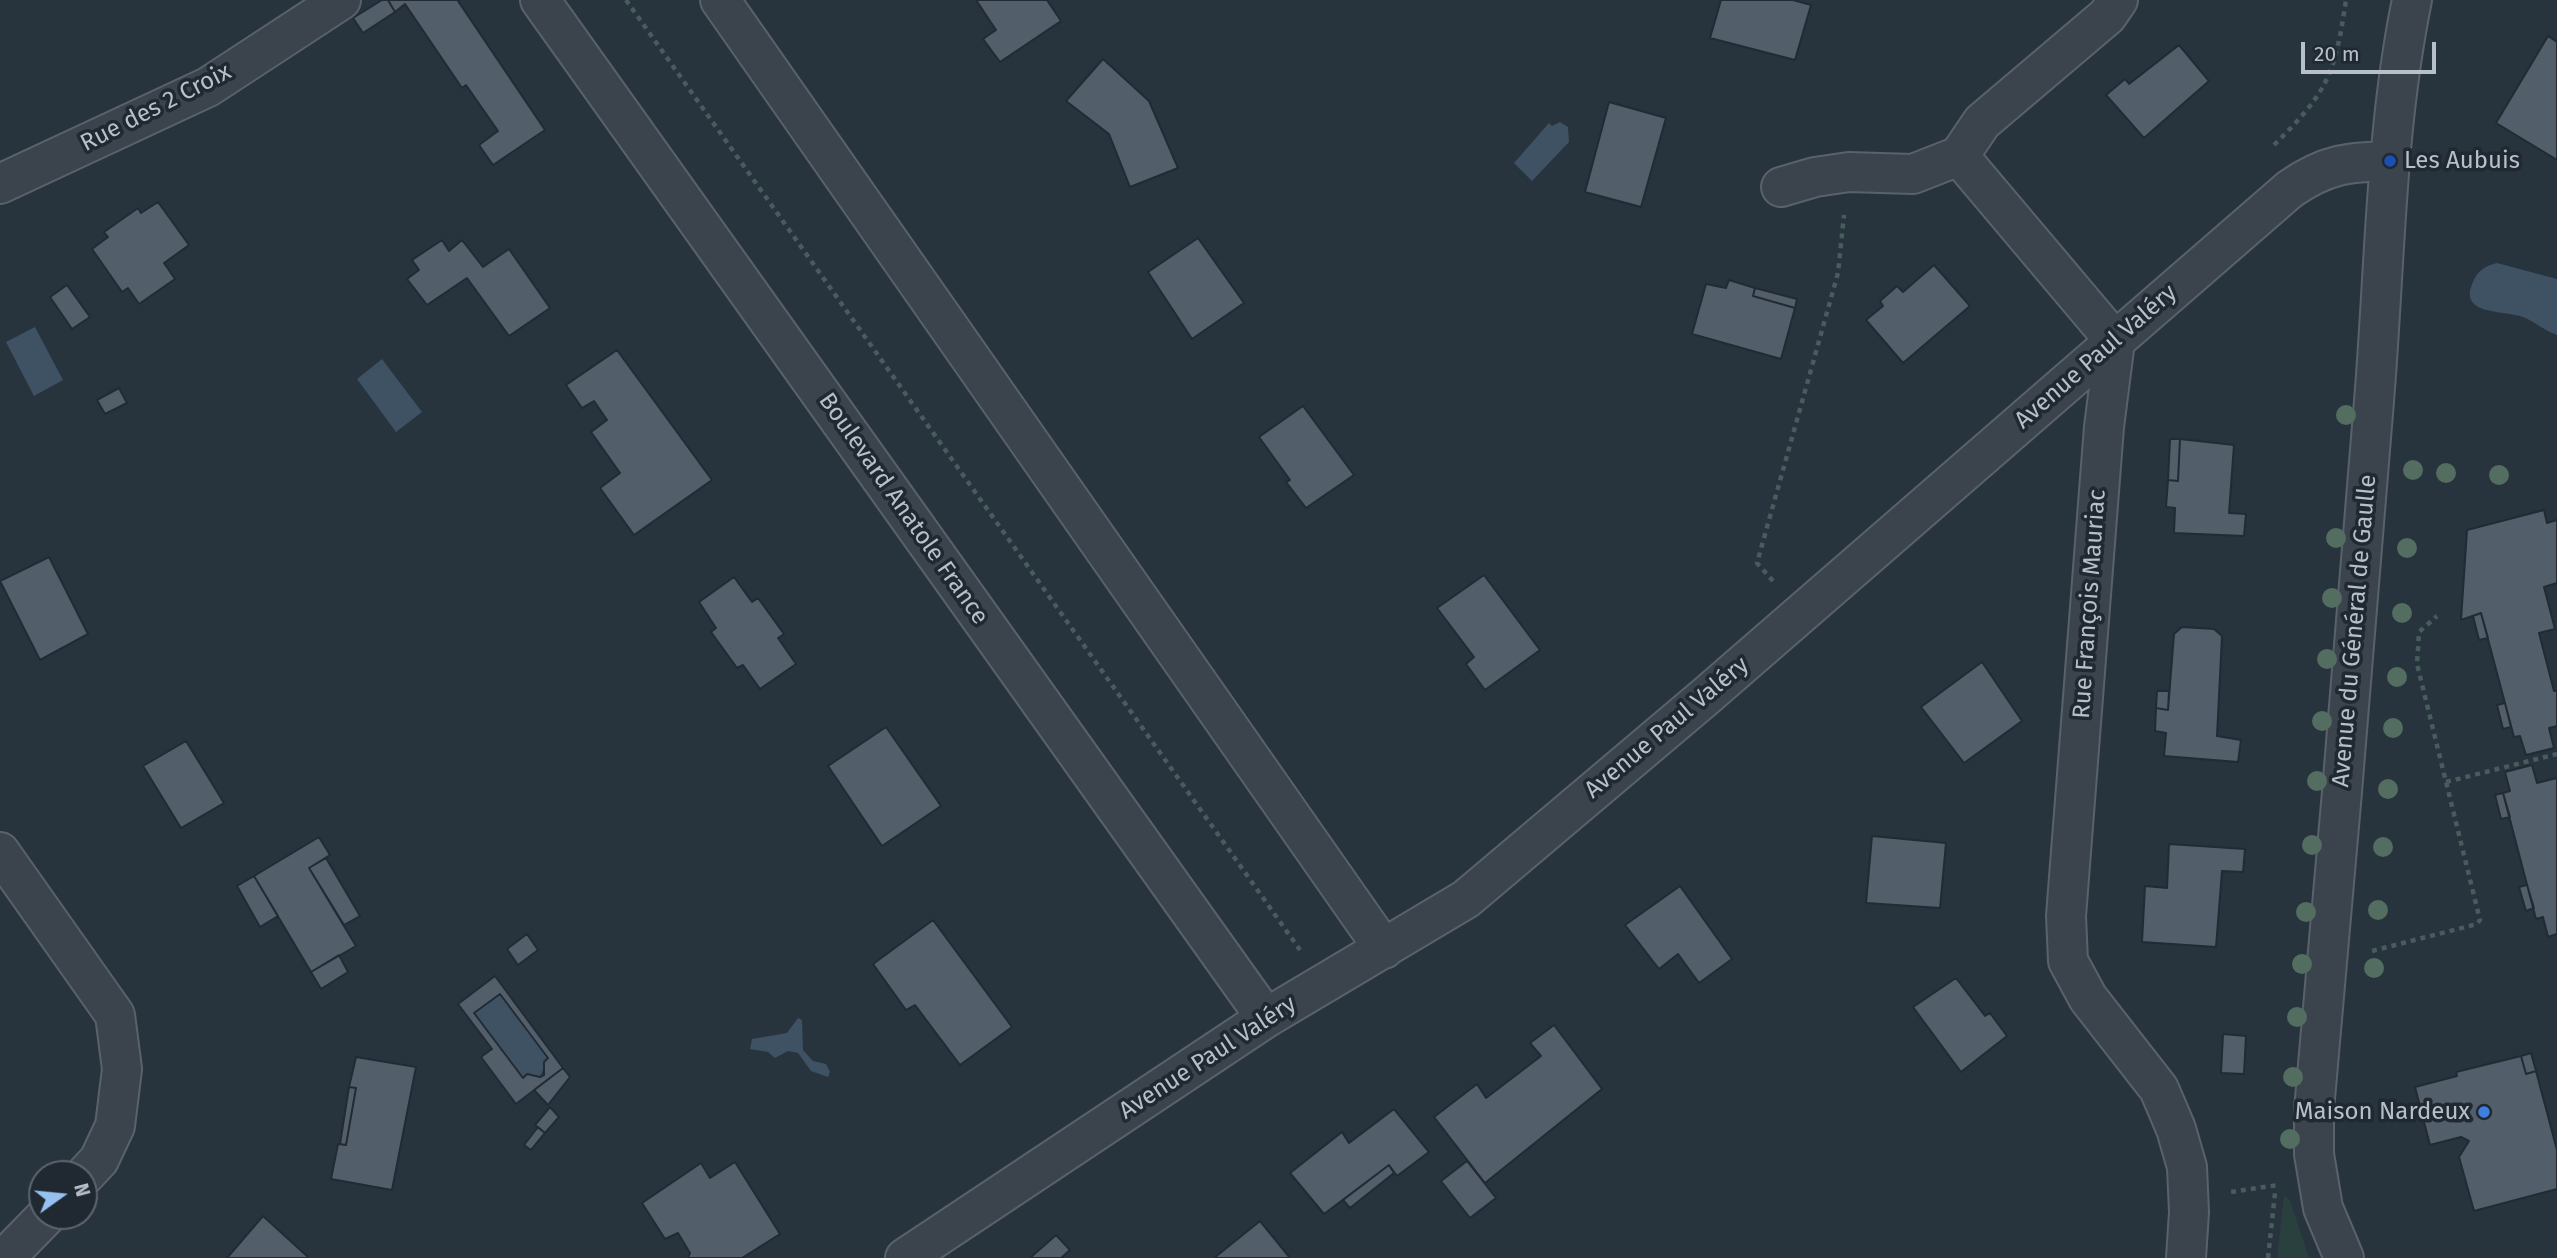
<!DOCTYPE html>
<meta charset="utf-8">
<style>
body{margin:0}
#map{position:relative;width:2557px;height:1258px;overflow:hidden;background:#27333d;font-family:"Fira Sans",sans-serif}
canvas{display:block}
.north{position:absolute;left:28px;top:1160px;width:70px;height:70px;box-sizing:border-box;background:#202932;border:2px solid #5c656e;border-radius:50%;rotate:75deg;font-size:19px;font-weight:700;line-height:28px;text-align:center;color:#b7bfc8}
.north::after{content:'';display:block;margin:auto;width:24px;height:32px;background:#96c0ef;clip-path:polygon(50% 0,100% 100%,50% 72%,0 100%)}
.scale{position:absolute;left:2301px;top:42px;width:135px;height:32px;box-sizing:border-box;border:4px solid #b7bfc8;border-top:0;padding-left:9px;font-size:21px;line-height:24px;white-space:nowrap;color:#b7bfc8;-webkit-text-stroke:5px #202932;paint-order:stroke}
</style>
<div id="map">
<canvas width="2557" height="1258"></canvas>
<div class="north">N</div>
<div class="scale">20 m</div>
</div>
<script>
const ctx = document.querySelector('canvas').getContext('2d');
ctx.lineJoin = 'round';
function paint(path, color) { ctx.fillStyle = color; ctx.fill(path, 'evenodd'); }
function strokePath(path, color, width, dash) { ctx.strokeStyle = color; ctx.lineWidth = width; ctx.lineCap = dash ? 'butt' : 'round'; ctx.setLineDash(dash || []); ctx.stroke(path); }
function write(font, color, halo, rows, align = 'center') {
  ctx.font = font + ' "Fira Sans",sans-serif'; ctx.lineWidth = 7; ctx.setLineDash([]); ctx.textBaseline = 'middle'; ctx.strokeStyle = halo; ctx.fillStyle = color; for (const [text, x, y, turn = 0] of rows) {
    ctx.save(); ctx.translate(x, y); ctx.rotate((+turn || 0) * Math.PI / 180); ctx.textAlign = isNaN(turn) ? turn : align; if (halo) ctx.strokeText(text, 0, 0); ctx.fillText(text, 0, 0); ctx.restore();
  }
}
const green = new Path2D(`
 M2284 1196 2290 1200 2309 1258H2277Z`);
const water = new Path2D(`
 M1560 122 1568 127 1569 142 1532 181 1514 163 1549 123 1552 126Z
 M2497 263 2557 279V335C2545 331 2535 322 2523 317 2505 310 2457 316 2473 282 2478 270 2485 266 2497 263Z
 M35 327 63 380 34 396 6 342Z
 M382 359 422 412 396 432 357 379Z
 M500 994 548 1058 540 1077 523 1078 474 1013Z
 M798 1018 802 1020 803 1050 813 1061 826 1064 830 1072 828 1077 811 1071 798 1053 788 1051 775 1058 768 1052 750 1049 752 1039 787 1033Z`);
const building = new Path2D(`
 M382 0H388L395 12 363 33 353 18Z
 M388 0H460L458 1 545 130 493 165 479 145 498 131 466 85 462 88 405 4 395 12Z
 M976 0H1047L1061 21 1000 62 983 39 996 30Z
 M1721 0H1793L1811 5 1795 60 1710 38Z
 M2548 36 2557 42V160L2496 123Z
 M2179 45 2209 81 2144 138 2106 95 2125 79 2129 84Z
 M1103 59 1149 101 1178 168 1130 187 1109 134 1066 101Z
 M1609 102 1666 118 1641 207 1585 192Z
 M158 202 189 245 164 263 175 279 139 304 128 288 122 292 92 249 108 237 104 232 138 208 141 213Z
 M1198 238 1244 303 1192 339 1148 272Z
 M442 240 449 251 462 240 483 267 509 249 550 308 509 336 467 278 427 305 407 279 419 270 412 260Z
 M1934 265 1970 306 1903 363 1866 320 1883 306 1880 301 1897 286 1903 292Z
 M1729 280 1755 288 1753 296 1795 308 1781 359 1692 334 1706 284 1726 288Z
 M67 285 90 317 72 329 50 297Z
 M1755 288 1797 299 1795 308 1753 296Z
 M617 350 712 480 634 535 600 488 620 473 591 432 607 420 594 401 582 408 566 385Z
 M119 388 127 403 105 414 97 400Z
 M1303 406 1354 475 1306 508 1286 482 1290 480 1259 437Z
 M2170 439H2180L2178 481 2168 480Z
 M2180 439 2234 445 2229 513 2246 514 2244 536 2174 533 2175 508 2166 507 2168 480 2178 481Z
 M2544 510 2547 523 2557 520V583L2544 587 2555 629 2539 633 2554 691 2557 690V726L2549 728 2554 748 2526 755 2520 736 2514 737 2481 613 2461 620 2467 530Z
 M49 557 88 634 40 660 0 581Z
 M1484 575 1540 650 1485 690 1466 664 1474 657 1437 608Z
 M734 577 752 602 758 598 784 634 778 638 796 664 760 689 743 665 737 668 711 632 716 628 699 602Z
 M2481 613 2488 638 2479 640 2473 616Z
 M2182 627 2214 629 2222 636 2217 736 2241 740 2238 762 2164 756 2166 733 2155 731 2156 708 2168 710 2174 634Z
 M1982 662 2022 721 1964 763 1921 707Z
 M2157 691H2169L2168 710 2156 708Z
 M2505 703 2511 727 2503 729 2497 705Z
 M886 727 941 806 882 846 828 766Z
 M186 741 224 803 181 828 143 766Z
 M2532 765 2537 783 2557 778V934L2548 937 2543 917 2536 919 2503 793 2510 791 2505 772Z
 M2503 793 2510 817 2501 819 2495 795Z
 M1872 836 1946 843 1940 908 1866 903Z
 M319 837 330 855 309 868 356 946 311 972 254 876Z
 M2169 844 2245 849 2243 872 2222 871 2216 947 2142 942 2145 886 2167 888Z
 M326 858 360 916 344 925 309 868Z
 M254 876 278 916 260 927 237 886Z
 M2527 885 2534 908 2526 911 2519 887Z
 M1680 886 1732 959 1699 983 1678 954 1659 969 1625 925Z
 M933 920 1012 1027 960 1065 915 1005 906 1010 873 964Z
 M527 934 538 950 518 965 507 949Z
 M339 955 348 972 321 989 311 972Z
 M495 976 563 1068 516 1104 481 1057 492 1049 458 1004ZM500 994 548 1058 544 1062V1075L540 1077 527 1074 523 1078 474 1013Z
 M1956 978 1985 1016 1990 1013 2007 1036 1961 1072 1913 1007Z
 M1554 1025 1602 1089 1485 1183 1434 1117 1477 1084 1486 1098 1541 1056 1530 1043Z
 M2223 1034 2246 1036 2244 1074 2221 1073Z
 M2531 1053 2536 1071 2526 1074 2521 1056Z
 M2521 1056 2526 1074 2536 1071 2557 1150V1189L2474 1211 2459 1157 2469 1141 2461 1137 2430 1145 2415 1087 2457 1076 2456 1072Z
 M356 1057 416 1067 392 1190 331 1179 338 1144 346 1145 356 1088 349 1087Z
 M563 1068 570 1077 548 1105 534 1090Z
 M349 1087 356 1088 346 1145 340 1144Z
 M550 1107 559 1117 545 1133 535 1125Z
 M1394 1109 1429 1152 1397 1176 1389 1165 1324 1214 1290 1173 1342 1132 1349 1143Z
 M538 1127 545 1133 531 1150 524 1145Z
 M1467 1161 1496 1198 1470 1218 1441 1181Z
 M735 1162 780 1234 742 1258H688L690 1253 678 1233 665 1239 642 1203 701 1163 710 1178Z
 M1389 1165 1394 1173 1350 1208 1343 1200Z
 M263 1216 308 1257 307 1258H227Z
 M1260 1221 1290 1258H1214Z
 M1056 1235 1070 1250 1061 1258H1030Z`);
const path = new Path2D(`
 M626 0 1300 950
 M2274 145C2328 92 2335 74 2346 0
 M1773 581 1757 563 1838 273 1844 215
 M2446 782 2557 754
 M2372 951 2477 924 2480 920 2417 664 2419 632 2437 616
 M2231 1192 2278 1185
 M2268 1258 2275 1193`);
const minor = new Path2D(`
 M540 0 1266 1018
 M720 0 1384 949
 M1959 156 1982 122 2107 16 2118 0
 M0 184 208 87 341 0
 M1781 187 1815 177 1849 172 1913 174 1959 156 2115 341 2104 427 2066 916 2068 961 2088 998 2159 1089 2176 1129 2187 1167 2189 1212 2186 1258
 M0 852 115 1015 122 1069 115 1126 99 1160 84 1176
 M5 1258 46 1216
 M905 1258 1266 1018 1466 899 1705 697 2290 189C2326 164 2348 162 2390 161
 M2344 1258 2323 1208 2314 1154V1110C2335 874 2356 637 2374 401 2385 268 2385 131 2412 0`);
const trees = [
 [2346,415],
 [2413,470],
 [2446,473],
 [2499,475],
 [2336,538],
 [2407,548],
 [2332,598],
 [2402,613],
 [2327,659],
 [2397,677],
 [2322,721],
 [2393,728],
 [2317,781],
 [2388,789],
 [2312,845],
 [2383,847],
 [2378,910],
 [2306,912],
 [2302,964],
 [2374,968],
 [2297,1017],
 [2293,1077],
 [2290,1139]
];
const markers = [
 [2390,161,7,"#1a4fb4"],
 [2484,1112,7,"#3f7fe0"]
];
const streetNames = [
 ["Rue des 2 Croix",156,108,-27],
 ["Avenue Paul Valéry",2096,357,-41],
 ["Boulevard Anatole France",903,509,55],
 ["Rue François Mauriac",2090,604,-86],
 ["Avenue du Général de Gaulle",2355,631,-85],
 ["Avenue Paul Valéry",1667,728,-40],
 ["Avenue Paul Valéry",1208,1058,-33]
];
const poiNames = [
 ["Les Aubuis",2404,161],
 ["Maison Nardeux",2470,1112,"right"]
];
paint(green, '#2a403f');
paint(water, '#3e5264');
paint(building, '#535e6b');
strokePath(building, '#222b34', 2);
strokePath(minor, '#59626b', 42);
strokePath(path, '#495c5d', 4.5, [5, 5]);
strokePath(minor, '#3b444d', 38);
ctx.fillStyle = '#536d60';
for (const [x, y] of trees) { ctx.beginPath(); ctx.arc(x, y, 10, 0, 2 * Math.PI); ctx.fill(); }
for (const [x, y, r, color] of markers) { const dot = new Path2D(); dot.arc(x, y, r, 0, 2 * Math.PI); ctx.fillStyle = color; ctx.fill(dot); strokePath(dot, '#202932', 2.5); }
write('24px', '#b7bfc8', '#202932', streetNames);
write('24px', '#b7bfc8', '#202932', poiNames, 'left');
</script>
